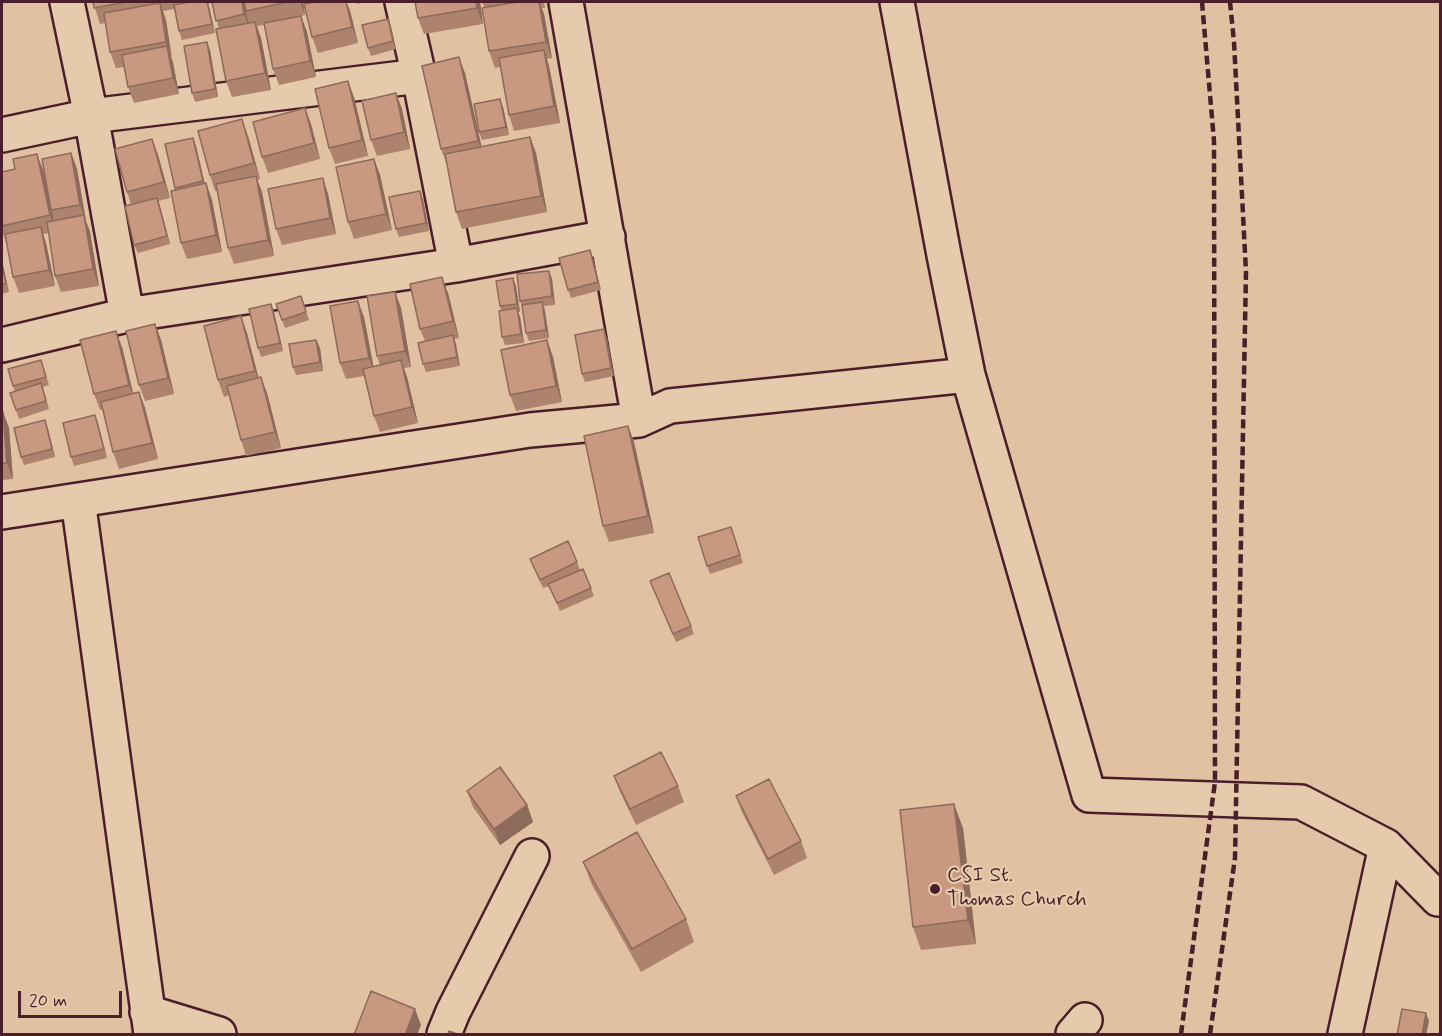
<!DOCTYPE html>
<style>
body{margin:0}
#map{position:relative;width:1442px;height:1036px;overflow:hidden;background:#e2c0a2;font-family:Mynerve,sans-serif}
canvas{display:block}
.frame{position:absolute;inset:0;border:3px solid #4a1f2b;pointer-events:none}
.scale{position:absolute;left:18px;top:991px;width:104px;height:27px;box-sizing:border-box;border:3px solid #4a1f2b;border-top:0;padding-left:8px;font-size:18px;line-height:21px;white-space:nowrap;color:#4a1f2b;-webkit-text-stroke:4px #e5caac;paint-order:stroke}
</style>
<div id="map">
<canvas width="1442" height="1036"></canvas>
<div class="frame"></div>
<div class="scale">20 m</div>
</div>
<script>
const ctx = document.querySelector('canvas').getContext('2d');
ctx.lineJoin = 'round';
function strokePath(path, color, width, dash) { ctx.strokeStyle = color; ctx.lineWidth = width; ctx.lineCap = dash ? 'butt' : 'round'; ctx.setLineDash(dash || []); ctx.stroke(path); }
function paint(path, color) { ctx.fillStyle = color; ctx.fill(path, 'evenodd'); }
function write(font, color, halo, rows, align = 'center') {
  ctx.font = font + ' Mynerve,sans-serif'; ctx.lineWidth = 4.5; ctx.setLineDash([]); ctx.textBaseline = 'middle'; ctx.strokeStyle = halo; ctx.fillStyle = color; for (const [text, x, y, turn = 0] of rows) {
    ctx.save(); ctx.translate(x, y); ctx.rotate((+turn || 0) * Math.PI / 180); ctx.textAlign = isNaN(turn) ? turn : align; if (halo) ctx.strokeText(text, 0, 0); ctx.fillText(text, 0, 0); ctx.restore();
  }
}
const minor = new Path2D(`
 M67 2 91 116 127 315
 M402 2 419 76 456 265
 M566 2 639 420
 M897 2 944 255 968 375 1089 795 1301 802 1386 846 1438 899H1440
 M2 135 91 116 419 76
 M2 345 127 315 456 265 608 237
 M78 500 151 1034
 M2 512 530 430 639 420 670 406 968 375
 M147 1012 219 1034
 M444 1034 453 1012 532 856
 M1073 1034 1085 1020
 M1345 1034 1386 846`);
const rail = new Path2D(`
 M1181 1034 1215 782 1214 141 1202 2
 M1210 1034 1235 858 1246 272 1234 42 1230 2`);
const wall = new Path2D(`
 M93 2H178L179 4 185 2H303L305 15 301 16 307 32 316 77 279 85 273 69 264 25 257 26 261 38 271 90 232 97 226 81 219 29 212 3 208 4 215 33 182 40 179 31 174 9 163 11 166 20 171 58 179 94 134 103 128 87 124 67 116 68 110 52 105 23 100 24Z
 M346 2 358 43 318 53 312 37Z
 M356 2H368L357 4Z
 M480 2 483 24 424 34 418 18Z
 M482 2H544L545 8H542L544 14 552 58 547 59 549 66 560 123 514 131 509 115 500 67 495 68 489 51 484 7Z
 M391 27 396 49 371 56 368 48Z
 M210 50 218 97 195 102 192 93Z
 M465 73 481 147 530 137 536 153 547 212 462 229 456 212 447 165 441 149Z
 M354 97 368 156 335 164 329 148Z
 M503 107 509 135 482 140 479 132Z
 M402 109 410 149 377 156 371 140Z
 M311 124 320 159 268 173 262 157Z
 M248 136 260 179 257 180 262 192 274 256 234 264 228 248 217 191H215L210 175Z
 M152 139 158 155 170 198 158 201 170 244 138 253 134 245 131 204 127 192Z
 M165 144 196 146 205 184 206 183 212 200 222 252 187 259 181 243 175 190Z
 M71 153 77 169 86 221 90 232 99 286 61 292 55 276 49 233 43 234 46 243 55 286 19 293 13 277 7 242H6L2 230V172L43 170 48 193Z
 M374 159 380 175 392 230 354 239 348 222Z
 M323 178 328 194 336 234 282 245 276 229Z
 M423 199 429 231 399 237 396 229Z
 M590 250 601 290 571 298 568 290Z
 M2 261 9 292 2 294Z
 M549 271 552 279 555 305 544 306 545 311 549 338 529 341 526 333 522 306 520 301Z
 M516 286 520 312H518L520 317 524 343 505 345 502 337 501 310 500 306Z
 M395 292 401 308 411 367 404 368 407 377 418 423 380 432 374 416 364 376 346 379 340 363 364 317 373 367 380 365 377 356Z
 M448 293 459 338 454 339 460 366 426 372 423 364 425 341 420 329Z
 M301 296 309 320 285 328 276 304Z
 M274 312 283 351 261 357 258 348Z
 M155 324 161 340 174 394 145 401 139 385Z
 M247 333 258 378 267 393 281 448 246 456 241 440 229 395 224 397 218 380Z
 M607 338 614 376 585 382 582 374Z
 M316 340 320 348 323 371 296 375 293 367Z
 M547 340 553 357 562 402 516 411 510 395Z
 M122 347 133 393 139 392 145 408 158 459 119 469 113 452 103 409 100 410 94 394Z
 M44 368 49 385 43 387 49 409 19 419 10 393 15 392 13 386Z
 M2 412H3L9 428 13 479 2 480Z
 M95 415 107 458 74 466 71 457Z
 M45 420 48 429 55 457 24 465 21 457Z
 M628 426 634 442 654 533 609 542 603 526Z
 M731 527 743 563 710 574 707 566Z
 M530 559 577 562 580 570 591 588 594 596 560 611 549 586 543 588Z
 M650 581 691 626 694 634 676 642Z
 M614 776 678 786 684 802 636 825 620 792Z
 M467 791 527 805 533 822 500 845 473 807Z
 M736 796 801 841 807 858 774 875 742 812Z
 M963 828 976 944 921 950 913 927Z
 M583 862 686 919 694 942 641 972 592 885Z`);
const shadedWall = new Path2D(`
 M207 2 209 6 215 33 212 24Z
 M242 2H244L250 30 244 14Z
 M300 2H303L305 15Z
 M346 2 350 10 358 43 352 27Z
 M476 2H480L483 24 477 8Z
 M539 2 544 14 552 58 546 42Z
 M160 3 166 20 172 58 166 42Z
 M301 16 307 32 316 77 310 61Z
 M388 19 391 27 396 49 393 41Z
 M255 22 261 38 271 90 265 73Z
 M207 42 210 50 218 97 215 89Z
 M167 46 173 62 179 94 173 78Z
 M544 50 549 66 560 123 554 106Z
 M459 57 465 73 484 157 478 141Z
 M348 81 354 97 368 156 362 140Z
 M396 93 402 109 410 149 404 132Z
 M500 99 503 107 509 135 506 127Z
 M305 108 311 124 320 159 314 143Z
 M242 119 248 136 260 179 254 163Z
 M530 137 536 153 547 212 541 196Z
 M193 138 196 146 206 190 203 181Z
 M152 139 158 155 170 198 164 182Z
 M71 153 77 169 86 221 90 232 99 286 93 269 84 216 80 205Z
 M37 154 43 170 56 231 50 215Z
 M374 159 380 175 392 230 386 214Z
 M256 176 262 192 274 256 268 240Z
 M323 178 328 194 336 234 330 218Z
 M206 183 212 200 222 252 216 235Z
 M420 191 423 199 429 231 426 223Z
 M157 198 160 206 170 244 167 236Z
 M41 227 46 243 55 286 49 270Z
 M590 250 593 258 601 290 598 282Z
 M2 261 9 292 2 265Z
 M549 271 552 279 555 305 552 296Z
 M442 277 448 293 459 338 453 321Z
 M513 278 516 286 520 312 517 304Z
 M395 292 401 308 411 367 405 351Z
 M358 301 364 317 375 374 369 358Z
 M542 302 545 311 549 338 546 330Z
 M271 304 274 312 283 351 280 343Z
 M517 308 520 317 524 343 521 334Z
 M241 316 247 333 261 387 255 371Z
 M155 324 161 340 174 394 168 378Z
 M604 329 607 338 614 376 611 368Z
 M116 331 122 347 135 401 129 385Z
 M453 335 456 344 460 366 457 357Z
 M316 340 320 348 323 371 320 362Z
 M547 340 553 357 562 402 556 386Z
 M401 360 407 377 418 423 412 407Z
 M261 377 267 393 281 448 275 432Z
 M139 392 145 408 158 459 152 443Z
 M3 412 9 428 13 479 7 463Z
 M95 415 98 423 107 458 104 449Z
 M45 420 48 429 55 457 52 449Z
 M628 426 634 442 654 533 648 516Z
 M954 804 963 828 976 944 968 920Z
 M527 805 533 822 500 845 494 829Z
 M415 1009 421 1025 417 1035H405Z
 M1426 1013 1429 1021 1426 1035H1422Z`);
const building = new Path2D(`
 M93 2H126L94 8Z
 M189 2H207L212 24 179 31 174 5Z
 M212 2H242L244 14 216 21Z
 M244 2H287L246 11Z
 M315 2H346L352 27 312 37 304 4Z
 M415 2H476L477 8 418 18Z
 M517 2H539L546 42 489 51 482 8Z
 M160 3 166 42 110 52 104 13Z
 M301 16 310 61 273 69 264 23Z
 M388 19 393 41 368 48 362 25Z
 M255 22 265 73 226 81 216 29Z
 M207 42 215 89 192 93 184 46Z
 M167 46 173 78 128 87 122 55Z
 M544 50 554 106 509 115 499 58Z
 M459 57 478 141 441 149 422 66Z
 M348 81 362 140 329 148 315 89Z
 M396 93 404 132 371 140 362 101Z
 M500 99 506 127 479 132 474 104Z
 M305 108 314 143 262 157 253 122Z
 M242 119 254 163 210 175 198 131Z
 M530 137 541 196 456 212 445 154Z
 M193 138 203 181 175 188 165 144Z
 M152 139 164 182 127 192 115 149Z
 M71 153 80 205 51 210 42 159Z
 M37 154 50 215 2 226V172L15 169 13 159Z
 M374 159 386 214 348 222 336 167Z
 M256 176 268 240 228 248 216 184Z
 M323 178 330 218 276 229 268 189Z
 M206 183 216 235 181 243 171 191Z
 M420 191 426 223 396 229 389 197Z
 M157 198 167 236 134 245 125 206Z
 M84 215 93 269 55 276 47 222Z
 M41 227 49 270 13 277 5 234Z
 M590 250 598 282 568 290 559 258Z
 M2 265 6 283 2 285Z
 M549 271 552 296 520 301 517 274Z
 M442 277 453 321 420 329 410 284Z
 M513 278 517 304 500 306 496 281Z
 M395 292 405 351 377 356 367 296Z
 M301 296 306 312 282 320 276 304Z
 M358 301 369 358 340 363 330 306Z
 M542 302 546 330 526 333 522 305Z
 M271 304 280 343 258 348 249 309Z
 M517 308 521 334 502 337 499 311Z
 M241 316 255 371 218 380 204 326Z
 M155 324 168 378 139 385 126 331Z
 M604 329 611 368 582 374 575 335Z
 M116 331 129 385 94 394 80 340Z
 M453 335 457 357 423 364 418 343Z
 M316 340 320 362 293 367 289 344Z
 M547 340 556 386 510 395 501 350Z
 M41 360 46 377 13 386 8 369Z
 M401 360 412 407 374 416 363 369Z
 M261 377 275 432 241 440 227 386Z
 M41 383 46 401 16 410 10 393Z
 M139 392 152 443 113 452 101 402Z
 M2 412H3L7 463H2Z
 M95 415 104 449 71 457 63 423Z
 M45 420 52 449 21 457 14 428Z
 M628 426 648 516 603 526 584 436Z
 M731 527 740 555 707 566 698 537Z
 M568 541 577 562 540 580 530 559Z
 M583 569 591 588 557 603 548 584Z
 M669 573 691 626 673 634 650 581Z
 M661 752 678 786 630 809 614 776Z
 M500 767 527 805 494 829 467 791Z
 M769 779 801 841 768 859 736 796Z
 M954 804 968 920 913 927 900 810Z
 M637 832 686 919 632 949 583 862Z
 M371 991 415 1009 405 1035H354Z
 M1402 1009 1426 1013 1422 1035H1397Z
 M449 1031 460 1035H448Z`);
const markers = [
 [935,889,6,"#4a1f2b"]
];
const poiNames = [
 ["CSI St.",947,877],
 ["Thomas Church",947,901]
];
strokePath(minor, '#4a1f2b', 38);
strokePath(minor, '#e5caac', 33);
strokePath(rail, '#4a1f2b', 4.5, [9, 4.5]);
paint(wall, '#ad836e');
paint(shadedWall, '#8d6a5a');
paint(building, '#c99880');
strokePath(building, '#8d6a5a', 1.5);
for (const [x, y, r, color] of markers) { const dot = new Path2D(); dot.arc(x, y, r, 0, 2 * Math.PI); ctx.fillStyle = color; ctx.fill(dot); strokePath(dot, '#e5caac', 2); }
write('21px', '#4a1f2b', '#e5caac', poiNames, 'left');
</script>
